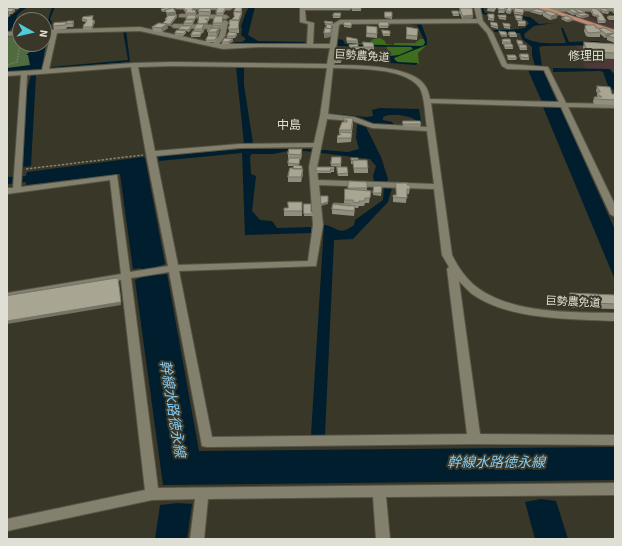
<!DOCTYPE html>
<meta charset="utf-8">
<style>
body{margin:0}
#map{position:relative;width:622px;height:546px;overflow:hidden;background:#393727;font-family:"Source Sans 3",sans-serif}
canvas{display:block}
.frame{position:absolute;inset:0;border:8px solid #e0dfd5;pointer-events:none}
.north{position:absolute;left:12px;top:12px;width:40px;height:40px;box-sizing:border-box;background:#393727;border:1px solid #7c7a6d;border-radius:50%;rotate:98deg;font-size:11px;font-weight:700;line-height:16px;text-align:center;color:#e0dfd5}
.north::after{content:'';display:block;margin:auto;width:14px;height:18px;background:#52cbd8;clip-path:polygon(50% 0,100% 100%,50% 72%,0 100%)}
</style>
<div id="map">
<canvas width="622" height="546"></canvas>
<div class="frame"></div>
<div class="north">N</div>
</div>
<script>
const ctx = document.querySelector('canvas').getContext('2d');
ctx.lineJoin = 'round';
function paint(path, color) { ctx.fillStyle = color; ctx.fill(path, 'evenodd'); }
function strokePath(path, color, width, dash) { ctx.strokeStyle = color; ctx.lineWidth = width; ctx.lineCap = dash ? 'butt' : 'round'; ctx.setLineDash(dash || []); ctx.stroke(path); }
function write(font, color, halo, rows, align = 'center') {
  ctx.font = font + ' "Source Sans 3","Noto Sans JP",sans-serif'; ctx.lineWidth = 4; ctx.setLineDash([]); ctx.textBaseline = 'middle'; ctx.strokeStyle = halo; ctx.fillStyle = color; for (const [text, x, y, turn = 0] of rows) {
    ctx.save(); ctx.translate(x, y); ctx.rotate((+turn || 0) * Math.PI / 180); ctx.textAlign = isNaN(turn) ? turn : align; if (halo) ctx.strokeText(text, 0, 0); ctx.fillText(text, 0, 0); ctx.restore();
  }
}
const commercial = new Path2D(`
 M584 14 596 20 615 21V30L573 16Z
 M576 45 615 46V72L586 70Z`);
const green = new Path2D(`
 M20 33V44H44L48 34 42 69 7 72V35Z`);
const forest = new Path2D(`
 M380 38 385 41 386 44 394 45V43H415L420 39H427V45L418 53 419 64 390 63V56L386 46H344L345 44 369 43 373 39Z`);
const water = new Path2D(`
 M22 7H28C24 9 19 12 17 16 15 22 14 29 7 32V19Z
 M52 7H55L50 19 52 22 48 31 42 69 7 72V68L30 65 28 55H26L33 49 35 44H44V25L48 20Z
 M249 7H255L248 35 258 41 305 42 304 44 267 43 232 46 235 42H242L246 39 241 35 242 29 241 26C244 19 245 13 249 7Z
 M480 7H483L485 13 530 17 539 24 554 23 534 26 524 34 525 38C539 45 552 43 566 43L561 28H563L569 42 597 41 615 45 543 46 539 47 542 66H535L532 55V47L522 39 520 33 495 32 493 30H510L525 28 529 23C521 12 494 16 481 14Z
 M476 22 477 24 421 23 427 39V45L394 58 395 60 398 62 418 63 416 65 390 63V56L399 55 413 49 411 47 336 46 337 39 343 40 345 44 421 46 424 45 425 42 417 25 397 23Z
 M126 30 130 62 51 68V67L128 60 123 31Z
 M236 67H244V85L253 143 244 144Z
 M553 68 610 69 614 74 615 91 608 86 603 72 600 71 553 72Z
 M528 70H543L557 102H542Z
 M31 75H36L31 166 23 167 27 90Z
 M543 107H560L615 230V280Z
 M380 108 419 109 421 121C416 122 416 120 412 118 404 115 390 113 383 117V120L392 122 394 125 370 123 362 118 330 113 366 117 373 116 372 110Z
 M357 124 366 127 381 157 388 179 387 182H374L373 176 376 166 370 159 305 151H288L273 154H252L250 156 251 174 256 176 252 211 260 220 272 221 277 228 311 227V233L245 235 242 153 159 161 158 156 244 149H312L348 152 359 149 356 138Z
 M143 157 145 158 165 264 156 267 159 275 167 274 199 451 615 447V480L163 485 135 280 142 277 141 268 133 269 120 174 26 185V182L8 184 7 188V175L9 177 26 176 27 172Z
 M384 187 392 188 388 202 353 239 334 240 325 435H311L324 225C340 227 337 237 354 225L355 220 383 200Z
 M541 499 556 501 568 539H535L525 502Z
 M178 503 192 504 187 539H155L160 505Z`);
const pathFar1 = new Path2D(`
 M7 65 17 62 19 49 25 44`);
const path = new Path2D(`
 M26 169 143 155`);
const minor = new Path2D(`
 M173 7H232L233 8 230 10 176 9Z
 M300 7H351V9L349 10H305L306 21 314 23 313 44H330L333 24 340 20 477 19 474 7H480L483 21 493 33 507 64 548 67 566 103 615 104V108L568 107 615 205V217L610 214 561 107 431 103 452 255C455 261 459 268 463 273 493 315 569 312 615 313V321C572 319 508 320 472 294 467 290 463 285 459 281L480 434 615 435V445L474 444 207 447 202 446 169 272 131 278 158 488 615 483V495L386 497 390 539H376L373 497 208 499 204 539H190L195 499 152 500 7 531V519L145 490 121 280 7 299V293L121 274 110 180 7 194V188H13L21 75 7 76V72L42 70 51 34H44V30L140 27 213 43 219 36 221 29 174 28 171 26 174 24 221 25 223 21 225 20 228 22 225 36 219 44H307L308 24 300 22ZM478 23 487 33 502 66 507 69 544 70 559 102 430 99C429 95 428 90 426 87 414 65 356 65 334 65L339 25 341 24ZM140 31 223 49 259 47 330 48 327 64 173 62 134 63 49 69 57 33ZM173 66 327 68 320 116 314 143 239 144 155 151 138 67ZM131 67 146 154 168 266 130 272 117 175 21 187 27 75ZM333 68C357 69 403 67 419 87 425 95 425 117 427 127L373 124 354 117 328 114ZM327 119 353 121 372 128 427 131 434 184 318 180 317 167ZM313 147 309 167 313 225 308 261 178 265 156 156 239 148ZM319 185 434 189 442 255 449 267 447 269 467 434 212 437 179 271 316 266 323 225Z
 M505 7 538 8 615 7V11L538 12 508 9Z
 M181 14 226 15 229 17 226 19 179 17V15Z
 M20 31V35L7 36V32Z`);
const major = new Path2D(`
 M536 7H545L615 30V34Z`);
const wall = new Path2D(`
 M11 7H20L18 9H15V11L12 14H10V15L7 18V10L11 9Z
 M164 7 176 15 177 17 170 26H167L168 28 162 32 153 31 152 27 163 23 165 21V19L167 16 166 12H162L161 9 164 8Z
 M194 7 193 10 197 12 195 15H186V12H185L184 10Z
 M209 7V8H211V12L210 15H199L198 11Z
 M237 7H246L245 8H242V14L239 22V33H237V35L235 38H227V36L229 33V24L234 17V11Z
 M352 7H361V11H352Z
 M488 7H497L494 12 487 11Z
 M499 7H508L504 13H498Z
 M460 8 473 18 463 20 459 12Z
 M515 8 524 9 523 15 514 14Z
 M591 8 606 21 605 23H598L597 19V17H598L593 16 590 10Z
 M601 8 609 12 608 14 602 13 601 10Z
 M612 8H615V15L611 10Z
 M226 9 223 15H217L216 13Z
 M537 9 557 18 550 20 543 16V14L541 15 530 12 531 11Z
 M574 9 585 12 584 13 589 15 588 17 581 18 576 16V15H573L567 12 568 10H574Z
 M452 11 459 14V16H453Z
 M506 11H512L510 14 506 13Z
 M385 12H392V19L385 18Z
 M488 14 494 19V21L488 20Z
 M341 15 340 18H333V16Z
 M498 15 506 18V20L499 19Z
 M515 15 522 19V21L516 20Z
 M93 16V20H94L95 22 92 29H83V27L86 22 82 21V19Z
 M210 16 209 21H208L207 25H204L205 28 203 33H202L200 37H191V35L194 31V29L198 24V23Z
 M608 16H615V20H609L607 18Z
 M196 17 194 22 192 25H184V23L186 20V19Z
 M223 18 222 25H213V23Z
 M562 18 573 19 572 21 567 22 561 19Z
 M74 21V25L73 27H67L66 29 54 30 53 26Z
 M518 21 526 24 525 26H518Z
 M379 22H388V28H379Z
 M491 22 498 27V29L491 27Z
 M325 23 333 24 331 29H332V33L330 37 324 38V33L327 25H325Z
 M503 23 510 27V29L504 28Z
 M352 24 351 28 344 27V25Z
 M367 26 377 34V38L366 37Z
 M407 27 418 29 417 40 406 39Z
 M585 27 596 28 615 33V43L607 40V38H605L600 34V37H589L586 36 584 31Z
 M192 28 189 32 186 31V33L183 36 175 35V33L179 30V29Z
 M220 28 219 30V32L217 37V38L215 42H206V40L208 36V32H207V30Z
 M382 30 390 31V36H383Z
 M509 32 517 35V37H510L508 34Z
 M347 37 358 41V43H347Z
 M233 39V41L229 44H222V42Z
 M502 40 511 42V44L513 47V49H505L504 46V44H502Z
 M517 40 523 44V45L527 48V50H520L517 42Z
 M363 42 374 47V51H365V56L353 55V49H350L349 45 358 47H363Z
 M584 42 615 44V59L586 58 583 48Z
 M342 54 341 63H334V61Z
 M520 54 529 58V60H521L519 56Z
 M507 55 517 58 516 60H508L507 57Z
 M597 86 612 94H615V103L614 102V105L594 104 593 102 594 97H597V93L596 91Z
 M344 118 353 123 351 142 337 143V138L340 134H339V130L344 122Z
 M403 121 421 124 420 127 403 126Z
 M288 154H302L301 160 300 159 299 165 302 169 303 174 301 182H288V177L293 169 294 166H288L289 159H288Z
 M332 157H341V167L331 166Z
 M351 158 358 160 368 168V173H354L353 164H351Z
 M316 167H334V172H331V173H317Z
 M337 167 348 173V176H338Z
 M349 181 367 182V190L371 191 369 203H365L364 206H359L358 208H355L354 216 332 214V209L344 203 345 189H348Z
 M407 185H410L409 194H407L406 203 393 202V195H396Z
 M374 186H382L381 196 373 195Z
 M302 202V216H284V208H288Z
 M304 204 311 212H313V216H304Z
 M570 293 615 295V309L572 308 569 298Z`);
const shadedWall = new Path2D(`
 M506 7H508V8L504 13V10Z
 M242 8V14L239 22V33V22L238 21 242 13Z
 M15 9V11L12 14 11 12Z
 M165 10 166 12H162V11Z
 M9 11 10 15 7 18V13Z
 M176 12V16L177 15V17L170 26H167L168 28 162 32 161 28 166 24 168 17 167 13Z
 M574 13H579L578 15 576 14V15H573Z
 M558 14 557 18 550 20 551 16Z
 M473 15V18L463 20V16Z
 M589 15 588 17 581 18V16Z
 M573 19 572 21 567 22V20Z
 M94 20 95 22 92 29V27Z
 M208 20 207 25H204L205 28 203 33 202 29 200 24Z
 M74 21V25L73 27 72 23Z
 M192 26V28L189 32 188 30Z
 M220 26 219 32 217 37 216 32Z
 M332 29V33L330 37 324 38V33Z
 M615 33 614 37 608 36 607 38H605L606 34Z
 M501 35H507V37H501Z
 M233 39V41L229 44 228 42Z
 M303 169V174L301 182V177Z
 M328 202V204L321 206V204Z
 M118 278 121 305 7 324V321Z`);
const building = new Path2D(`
 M164 7H172V8L165 10H166L162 11 161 9 165 8Z
 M185 7H194L192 10H196L195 13H185L187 10H184Z
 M201 7H209V8H201Z
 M218 7H226L223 13H216Z
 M236 7 242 8 241 12 234 11Z
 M352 7H361V9H352Z
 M488 7H495V8H488Z
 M499 7H506L504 10 498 9Z
 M509 7 512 9 510 12 506 11Z
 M9 8 15 9 11 12 7 11V10Z
 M173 8 176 12 167 13 165 10Z
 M200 8H211L210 12 198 11Z
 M460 8H472L473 15 463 16Z
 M515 8 524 9 523 13 514 12Z
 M591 8 597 9 602 14 606 21H599L597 17H599L598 15H594Z
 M601 8 607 9 609 12 603 11Z
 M612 8H615V13Z
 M537 9 545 11 541 13 531 11Z
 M573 9 579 13H574L568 10Z
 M574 9H578L585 12 581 13Z
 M452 11H458L459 14H453Z
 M548 11 558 14 551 16 544 12Z
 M234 12H242L238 21 237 20H231L234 17Z
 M385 12H392V17H385Z
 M334 13H341L340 16H333Z
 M584 13 589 15 581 16 576 14Z
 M488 14H494V19L489 18Z
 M177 15 170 24H166H167L163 23 167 19H165L168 16Z
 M188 15H196L195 19H186Z
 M498 15H506V18L499 17Z
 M515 15 522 16V19L516 18Z
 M93 16 92 20H94L92 27H83L84 24H85L87 20 82 19 83 17Z
 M199 16H210L209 19H205L208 20 207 23 200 24 198 23Z
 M215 16H223L222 23H213Z
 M567 16 573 19 567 20 562 18Z
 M608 16H615V18H610Z
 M186 20H194L192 23H184Z
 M230 20H237L239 21 238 29H228L230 24H229Z
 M68 21H74L72 23 66 24Z
 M325 21 333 22 332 24 325 23Z
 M518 21H525L526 24H519Z
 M67 22 65 25 53 26 54 23Z
 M344 22H352L351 26 344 25Z
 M379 22H388L389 26H379Z
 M491 22 497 23 498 27 491 25Z
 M159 23 167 24 161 28 152 27Z
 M503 23 510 24V27L504 26Z
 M197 24H204L202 29H194Z
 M327 24 332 25 331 29 326 28Z
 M586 25H595L596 28H599L601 32 590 33 587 32 585 27Z
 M181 26H192L188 30 179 29Z
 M213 26H220L219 28H211L210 30H207L208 28H212Z
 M367 26 377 27V34L367 33Z
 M407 27 418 29 417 36 407 35Z
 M211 28H219L216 32H208Z
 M325 28 332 29 330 33H324Z
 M605 28 615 33 606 34 599 29Z
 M177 30 186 31 183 34 175 33Z
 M382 30 390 31V34H383Z
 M193 31 202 32 200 35H191Z
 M499 31 506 32 507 35H501Z
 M229 32 237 33 235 36H227Z
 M509 32H515L517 35H510Z
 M615 33V38L608 36Z
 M208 36H217L215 40H206Z
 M347 37 357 39 358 41H347Z
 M225 38 233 39 228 42H222Z
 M504 39H510L511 42H503L502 40Z
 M517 40 522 41 523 44H518Z
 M363 42 373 43 374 47H364Z
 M584 42 615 44V53L588 52Z
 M358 44V47H350L349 45Z
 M504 44H512L513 47H505Z
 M519 45H526L527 48H520Z
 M353 47H364L365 51H354Z
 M335 54H342L341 61H334Z
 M520 54H528L529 58 521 57Z
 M507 55H515L517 58H509Z
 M597 86 610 87 612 94H615V98H614L615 100 595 99 594 97H602L599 95 597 92H600Z
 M344 118H353L351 130H339L342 122H347V120H344Z
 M403 121H420L421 124H403Z
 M340 132 352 133 351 138H337L338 135H340Z
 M289 149H302L301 155 288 154Z
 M332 157H341V164H331Z
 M289 158H300L299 164 288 163Z
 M351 158H358V160H353V161H352Z
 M353 160H367L368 168H354Z
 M294 165 302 166V169H293Z
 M316 167H334V169H330L331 171H317Z
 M337 167H347L348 173 338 174Z
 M290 168 303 169 301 177H288Z
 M349 181 367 182V188H348Z
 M396 183H408L407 185H410V189H407V198L393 197V195H396Z
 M374 186H382L381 193H373Z
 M345 189 371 191 370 198H365L364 201H359V203L353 202V200H345Z
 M321 196H328V202L321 204Z
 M288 202H302V211H284V208H288Z
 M334 203 350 204V206L334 204Z
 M304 204H311V212H313V214H304Z
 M333 204 355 206 354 211 332 209Z
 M118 278 121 302 7 321V296Z
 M570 293 615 295V304L573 302Z`);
const farStreetnames = [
 ["巨勢農免道",362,57,4],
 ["巨勢農免道",573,303,3]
];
const farNeighbourhoodnames = [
 ["修理田",586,57],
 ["中島",289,126]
];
const waterNames = [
 ["幹線水路徳永線",171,409,81],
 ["幹線水路徳永線",496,464]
];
paint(commercial, '#4d3837');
paint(green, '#4f6b3f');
paint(forest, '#3e6d1d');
paint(water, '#001e2d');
strokePath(minor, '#565446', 2);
strokePath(major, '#565446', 2);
strokePath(pathFar1, '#848375', 1, [2, 1]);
strokePath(path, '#848375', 1.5, [2.5, 1.5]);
paint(minor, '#83806e');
paint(major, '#c08b76');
paint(wall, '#908e7e');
paint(shadedWall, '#767467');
paint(building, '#a8a593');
strokePath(building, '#767467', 1);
write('11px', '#e0dfd5', '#393727', farStreetnames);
write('12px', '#e0dfd5', '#393727', farNeighbourhoodnames);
write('italic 14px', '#83caf2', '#393727', waterNames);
</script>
